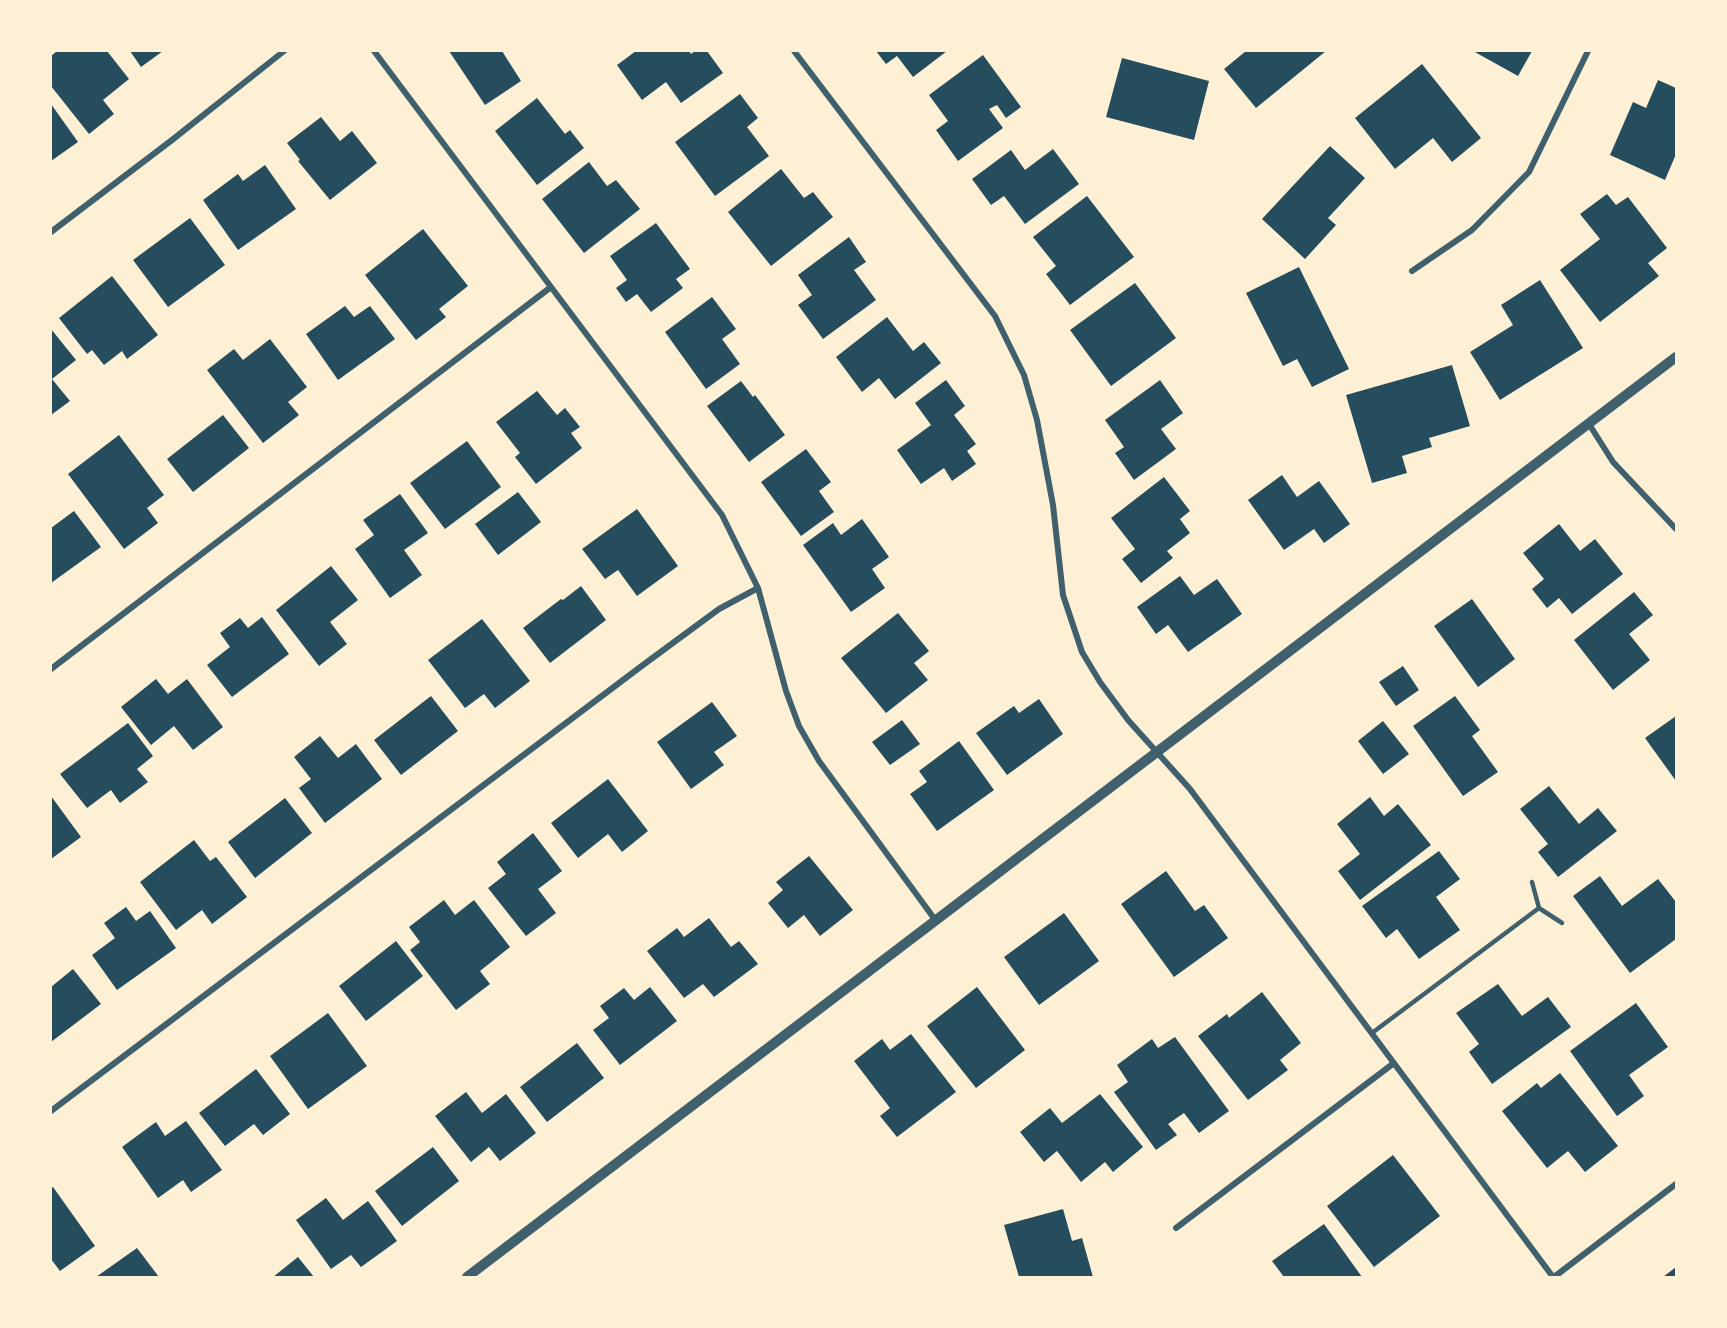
<!DOCTYPE html>
<style>
body{margin:0}
#map{position:relative;width:1727px;height:1328px;overflow:hidden;background:#fdf0d5;font-family:Commissioner,sans-serif}
canvas{display:block}
.frame{position:absolute;inset:0;border:52px solid #fdf0d5;pointer-events:none}
</style>
<div id="map">
<canvas width="1727" height="1328"></canvas>
<div class="frame"></div>
</div>
<script>
const ctx = document.querySelector('canvas').getContext('2d');
ctx.lineJoin = 'round';
function paint(path, color) { ctx.fillStyle = color; ctx.fill(path, 'evenodd'); }
function strokePath(path, color, width, dash) { ctx.strokeStyle = color; ctx.lineWidth = width; ctx.lineCap = dash ? 'butt' : 'round'; ctx.setLineDash(dash || []); ctx.stroke(path); }
const building = new Path2D(`
 M57 51H107L129 79 103 100 114 114 89 134 51 86V56Z
 M130 51H163L141 67Z
 M449 51H502L521 81 485 105Z
 M636 51H689L691 54 695 51H707L723 73 681 103 666 82 642 100 617 65Z
 M876 51H947L913 77 897 56 886 64Z
 M1246 51H1326L1256 108 1224 69Z
 M1473 51H1532L1518 76Z
 M983 55 1021 107 1006 118 997 105 989 109 1003 128 958 161 936 130 948 121 929 95Z
 M1122 58 1209 81 1194 140 1106 117Z
 M1422 64 1481 138 1452 162 1433 138 1395 169 1355 118Z
 M1658 80 1676 88V154L1665 180 1610 155 1633 102 1646 108Z
 M740 94 758 118 747 127 769 156 715 196 675 142Z
 M537 98 565 134 570 130 584 148 537 185 495 131Z
 M51 104 78 142 51 161Z
 M321 117 340 141 352 131 377 163 330 200 298 161 300 160 287 143Z
 M1330 146 1365 178 1328 218 1336 225 1305 259 1262 219Z
 M1053 149 1079 184 1025 224 1004 196 991 205 972 179 1011 150 1025 170Z
 M589 162 607 186 616 180 640 209 584 253 542 199Z
 M265 165 296 209 238 250 203 200 238 174 243 181Z
 M781 169 804 198 813 192 833 217 771 266 728 212Z
 M1607 194 1616 205 1628 197 1667 248 1648 263 1659 276 1600 322 1560 270 1600 239 1580 214Z
 M1087 196 1134 257 1070 305 1046 274 1056 266 1033 237Z
 M190 218 225 265 168 307 133 260Z
 M656 223 690 269 676 279 683 288 651 312 637 294 626 302 616 288 627 280 610 256Z
 M423 229 468 286 439 309 446 317 416 340 365 275Z
 M849 237 866 262 854 270 876 300 823 339 798 305 812 295 798 275Z
 M1299 267 1349 369 1312 387 1297 359 1283 366 1246 293Z
 M112 276 158 335 127 359 122 351 104 365 92 350 87 354 59 318Z
 M1540 280 1583 348 1500 400 1470 352 1513 325 1501 305Z
 M1135 283 1176 338 1111 386 1070 330Z
 M712 297 736 329 722 339 740 364 706 389 665 332Z
 M345 306 354 317 370 306 395 339 338 380 306 334Z
 M887 317 913 351 924 342 941 363 895 399 879 378 862 392 836 357Z
 M51 329 76 360 52 379 70 401 51 415Z
 M270 339 307 387 288 402 299 415 263 443 207 370 234 349 243 360Z
 M1452 365 1470 426 1429 438 1432 447 1402 456 1407 473 1372 483 1346 395Z
 M946 380 965 406 954 415 976 444 967 451 976 464 952 481 944 468 921 484 897 450 931 425 915 403Z
 M1160 380 1183 413 1161 429 1176 449 1134 480 1115 453 1124 447 1105 420Z
 M741 381 753 397 755 395 785 435 749 462 707 406Z
 M537 391 557 415 565 408 580 427 571 433 582 448 536 484 515 457 520 453 496 422Z
 M223 415 249 448 193 492 167 459Z
 M119 435 164 495 147 508 158 523 124 549 68 474Z
 M467 441 501 487 445 529 410 483Z
 M806 449 831 482 819 491 834 512 801 536 761 482Z
 M1282 475 1297 497 1319 481 1350 524 1324 543 1314 529 1284 550 1248 500Z
 M1164 477 1190 511 1180 519 1190 533 1167 551 1173 558 1141 583 1122 559 1135 549 1111 518Z
 M518 492 541 522 498 555 475 524Z
 M400 494 428 533 404 550 422 575 390 598 355 549 374 535 363 520Z
 M637 509 678 566 637 596 618 570 605 579 582 549Z
 M74 511 101 547 51 583V528Z
 M862 519 889 557 872 569 885 588 851 612 803 545 833 523 841 535Z
 M1559 524 1580 551 1595 539 1623 574 1572 614 1559 598 1547 608 1532 589 1544 579 1523 553Z
 M331 566 358 600 330 622 347 644 319 666 276 610Z
 M1180 576 1194 595 1217 579 1242 614 1188 652 1168 625 1156 634 1137 607Z
 M581 586 606 620 550 663 523 628 561 599 563 600Z
 M1634 592 1653 615 1629 634 1650 660 1613 690 1574 640Z
 M1472 599 1515 659 1478 687 1434 626Z
 M898 613 929 651 914 663 928 680 886 713 841 658Z
 M262 617 289 654 232 697 207 665 230 647 220 633 240 618 248 628Z
 M482 619 530 681 495 708 484 694 465 708 428 660Z
 M1403 666 1419 690 1396 706 1379 682Z
 M156 679 168 694 187 679 223 727 193 750 174 726 151 745 121 707Z
 M431 696 458 731 401 775 374 740Z
 M1455 696 1480 730 1472 736 1498 772 1463 796 1413 726Z
 M1039 699 1063 734 1007 775 976 733 1014 706 1019 713Z
 M712 702 737 736 714 752 724 765 691 789 657 742Z
 M1676 716V781L1645 738Z
 M902 720 920 744 890 765 872 742Z
 M1383 721 1409 754 1383 774 1358 741Z
 M128 723 153 756 137 769 148 782 120 803 111 790 87 808 60 774Z
 M320 736 338 758 356 744 382 779 325 823 299 788 311 779 294 757Z
 M959 741 994 790 937 831 910 794 927 782 919 771Z
 M608 779 648 831 622 852 608 834 578 858 551 823Z
 M1549 786 1579 824 1598 808 1617 831 1558 877 1538 852 1548 844 1520 809Z
 M51 796 81 837 51 859Z
 M1370 797 1384 816 1398 804 1431 845 1360 900 1338 871 1360 854 1337 824Z
 M285 798 312 833 255 878 228 842Z
 M533 833 562 871 538 889 556 913 526 936 488 888 506 874 497 862Z
 M194 840 210 861 216 857 247 897 212 924 202 910 176 930 140 882Z
 M1439 851 1460 879 1436 897 1460 930 1419 959 1397 929 1386 938 1362 906Z
 M809 856 853 910 820 936 804 915 788 928 768 903 783 890 776 882Z
 M1166 871 1195 911 1204 905 1228 938 1174 977 1121 904Z
 M1600 876 1622 906 1658 879 1676 902V939L1630 973 1573 896Z
 M444 900 455 915 474 900 510 947 480 971 490 984 456 1010 410 950 420 942 409 927Z
 M126 907 136 921 150 911 176 948 117 990 92 955 115 938 104 923Z
 M1064 913 1099 961 1039 1005 1004 957Z
 M709 918 731 947 739 941 758 964 714 997 703 984 684 998 647 951 677 928 684 937Z
 M396 941 423 976 366 1021 339 986Z
 M73 969 101 1004 51 1042V987Z
 M1498 984 1522 1016 1548 997 1571 1027 1492 1084 1469 1052 1479 1044 1456 1013Z
 M650 987 677 1021 620 1065 593 1030 609 1018 600 1006 624 988 634 1000Z
 M977 987 1025 1050 976 1088 927 1026Z
 M1262 992 1301 1043 1280 1060 1288 1070 1248 1100 1198 1036 1227 1014 1229 1018Z
 M1636 1003 1668 1047 1629 1075 1644 1096 1617 1116 1570 1051Z
 M328 1013 367 1066 308 1109 270 1056Z
 M911 1034 956 1092 897 1137 880 1116 890 1108 854 1061 882 1039 890 1050Z
 M1175 1037 1229 1111 1199 1133 1184 1113 1168 1124 1177 1135 1156 1150 1114 1092 1128 1082 1117 1065 1152 1039 1158 1048Z
 M577 1043 604 1078 547 1122 520 1087Z
 M256 1069 290 1114 263 1135 254 1124 225 1146 199 1113Z
 M1560 1073 1618 1146 1585 1172 1568 1151 1547 1168 1502 1111 1537 1083 1541 1088Z
 M466 1092 482 1113 506 1094 536 1133 500 1161 489 1147 471 1162 435 1116Z
 M1100 1094 1143 1147 1113 1172 1105 1162 1081 1182 1057 1151 1044 1162 1020 1132 1050 1108 1062 1123Z
 M186 1121 222 1170 191 1192 183 1180 158 1198 122 1147 156 1122 165 1136Z
 M433 1147 459 1181 402 1226 375 1191Z
 M1393 1155 1440 1216 1374 1267 1327 1206Z
 M53 1187 95 1246 60 1271 51 1259V1188Z
 M326 1198 343 1220 368 1201 397 1241 361 1267 351 1255 331 1269 296 1220Z
 M1063 1209 1072 1241 1082 1238 1093 1277H1019L1004 1225Z
 M1324 1224 1362 1277H1284L1272 1261Z
 M137 1248 159 1277H96Z
 M298 1257 314 1277H273Z
 M1676 1267V1277H1663Z`);
const service = new Path2D(`
 M1539 908 1562 923
 M1372 1033 1539 908 1532 882`);
const minor = new Path2D(`
 M374 51 722 515 758 588 786 691 799 726 819 761 936 921
 M794 51 995 316 1024 375 1037 420 1053 505 1063 595 1082 652 1100 682 1128 720 1190 789 1553 1277
 M51 232 172 140 284 51
 M1412 271 1472 230 1529 172 1588 51
 M1589 424 1613 462 1676 529
 M51 669 551 287
 M51 1111 643 665 719 609 758 588
 M1176 1228 1394 1063
 M1554 1277 1676 1184`);
const tertiary = new Path2D(`
 M467 1277 1676 357`);
paint(building, '#264d5e');
strokePath(service, '#3f606c', 4.5);
strokePath(minor, '#3f606c', 6);
strokePath(tertiary, '#3f606c', 10);
</script>
